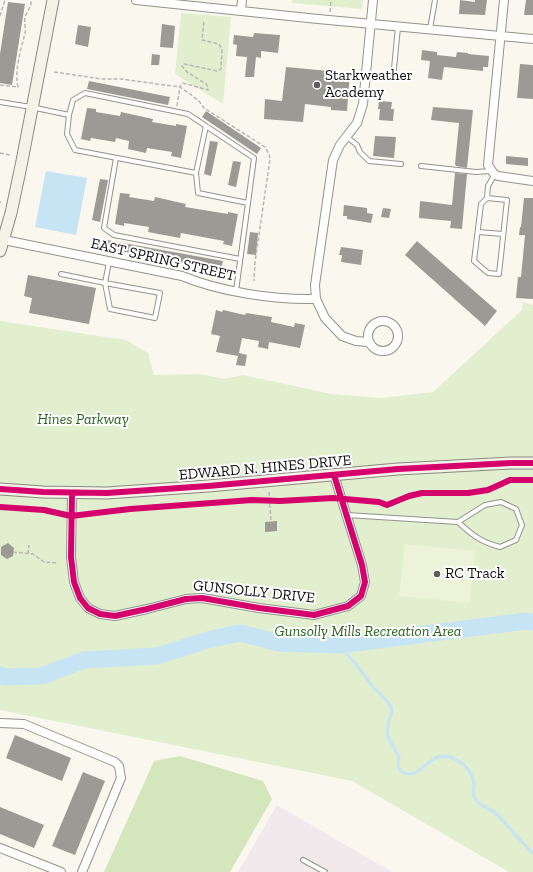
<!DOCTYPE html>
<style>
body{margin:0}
canvas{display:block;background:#faf8ee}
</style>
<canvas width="533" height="872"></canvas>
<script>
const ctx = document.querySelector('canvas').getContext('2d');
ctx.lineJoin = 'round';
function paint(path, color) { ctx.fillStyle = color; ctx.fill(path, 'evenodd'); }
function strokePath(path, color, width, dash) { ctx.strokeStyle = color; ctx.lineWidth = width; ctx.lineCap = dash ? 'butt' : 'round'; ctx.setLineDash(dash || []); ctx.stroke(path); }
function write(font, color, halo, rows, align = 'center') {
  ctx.font = font + ' "Zilla Slab",serif'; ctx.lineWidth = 4; ctx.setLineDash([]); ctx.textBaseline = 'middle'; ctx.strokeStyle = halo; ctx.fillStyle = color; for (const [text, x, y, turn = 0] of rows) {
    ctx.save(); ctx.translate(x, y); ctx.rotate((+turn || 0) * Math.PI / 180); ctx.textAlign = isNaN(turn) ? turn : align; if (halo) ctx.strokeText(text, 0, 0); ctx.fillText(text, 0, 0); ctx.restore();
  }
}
const industrial = new Path2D(`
 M277 805 392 872H238Z`);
const green = new Path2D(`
 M292 0H363L362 9 292 3Z
 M181 13 231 17 223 104 175 74Z
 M523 302 533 305V872H509L352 781 0 710V321L126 340 148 353 154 375 200 374 224 379 243 375 331 394 382 398 433 392 522 310Z`);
const forest = new Path2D(`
 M180 756 263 781 272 799 230 872H104L154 761Z`);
const pitch = new Path2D(`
 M405 544 475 551 470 603 399 596Z`);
const water = new Path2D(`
 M46 171 87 178 76 235 35 227Z`);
const stream = new Path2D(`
 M339 645 355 663 373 687 385 699 391 706 392 712 388 724 387 735 399 757 398 766 401 771C415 782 427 760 438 757 444 755 451 757 456 760 466 764 472 773 474 784 474 788 473 792 474 796 477 806 488 807 495 813 509 825 519 841 533 853`);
const river = new Path2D(`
 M0 675 5 677 42 676 84 660 157 656 211 639 240 633 279 643 339 645 526 621 533 622`);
const building = new Path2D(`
 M460 0 475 2V0H487L485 15 459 14Z
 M526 0H533V15H524Z
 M8 2 25 4 12 85 0 83V54Z
 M162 24 175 26 173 48 160 47Z
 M78 25 91 27 88 47 75 44Z
 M254 33 280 35 278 53 261 51V58L256 57 254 77H245L247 57 236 56 237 45 233 44 234 35 253 37Z
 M422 50 437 52V55L456 57 457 52 468 53V54L489 56 488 67H483V71L444 67 442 80 428 78 430 61 421 60Z
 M152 54 160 55 159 65H151Z
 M520 64 533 65V99L517 98Z
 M286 67 350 73 347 111 331 110V107L305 104 303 122 264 119 265 99 282 101Z
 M89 81 170 97 168 105 87 89Z
 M379 101 392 102 391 109H394L393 121 379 120 380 109H378Z
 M433 107 473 110 467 168 456 166 455 164 459 123 431 120Z
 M87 108 96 109V112L120 116 121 112 153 119 152 122 176 126V124L187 126 181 158 171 156 172 152 147 148 146 153 128 149 129 141 116 138 115 142 91 138 90 141 81 139Z
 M206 111 261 148 257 154 202 117Z
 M375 136 396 137 394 158 373 156Z
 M210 141 218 142 211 176 204 174Z
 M506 156 528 158V166L506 164Z
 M233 161 241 162 236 187 228 185Z
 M455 173 467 174 462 229 450 228 451 221 419 218 420 201 452 205Z
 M100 179 108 180 100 222 92 220Z
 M120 193 130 194 129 197 154 201 155 197 186 204 185 207 228 214V212L238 214 232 246 223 244 224 241 181 233 180 238 148 232 149 227 124 223V226L115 224Z
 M524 198H533V299L516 298 518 277H521L525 235H519L520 227H521Z
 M344 205 367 208V213L373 214 371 223 347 219V216H343Z
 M383 208 391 209 389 218 381 217Z
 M250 232 258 233 256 255 247 254Z
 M107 240 223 261 221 270 105 248Z
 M417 241 497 311 485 326 405 255Z
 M341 247 363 250 361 265 341 262 342 255H339Z
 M28 275 96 288 89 324 29 313 32 298 24 296Z
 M216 310 222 312 223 310 245 315 246 313 272 317 271 322 294 327 295 323 305 325 300 348 269 342 268 349 258 347 259 341 242 338 239 353 247 355 245 366 236 365 238 356 216 352 220 336 211 334Z
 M277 521V531L265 532V522Z
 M8 543 14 548 13 556 7 559 1 555V547Z
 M15 735 71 758 62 781 6 758Z
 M83 772 105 781 75 855 52 846Z
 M0 807 44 825 34 848 0 834Z`);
const path = new Path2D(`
 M330 12 331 0
 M0 16 5 0
 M54 72 102 79H121L180 87 190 94 199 101 204 108 265 147 269 154 270 159 255 262 254 281
 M0 85 18 87C14 70 21 50 25 33 26 28 24 22 25 17 27 11 32 7 31 0
 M177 106 180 86 183 83 208 90V87L206 84 187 72 182 66 184 64 217 71 221 69 222 50 219 44 202 40 204 20
 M0 153 10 155
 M0 202H1
 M269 492 271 522
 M13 552 33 554 44 562 58 563
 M28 554 29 545`);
const lane = new Path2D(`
 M430 29 435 0
 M366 76 393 79 398 27
 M0 102 31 107 69 115 67 134 75 150 196 173 198 193 248 203 254 158 188 114 85 93 73 100 69 115
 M347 137 357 145 360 152 369 161 401 164
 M116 158 104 228 114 235 240 259
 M421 166 476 172 491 171
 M196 173 206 126
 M487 198 507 200 499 274 488 273 474 261 481 204 487 198 488 186 495 174
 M478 232 503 234
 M61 274 105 283 110 309 155 318 160 293 105 283 109 262
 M236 291 248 203
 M347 515 458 522C472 535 481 542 500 547L516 540 522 525 516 509 501 502 485 505 458 522
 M303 860 325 872`);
const street = new Path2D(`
 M136 0 318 19 533 39
 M504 0 488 165 494 174 498 176 533 181
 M241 11 242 0
 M4 240 182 276C221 292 274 300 316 299
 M368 336a15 15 0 1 1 30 0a15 15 0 1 1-30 0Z
 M368 342 356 341 342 336 325 318 316 299 315 285 333 160 340 145 357 123 363 104 373 0
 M72 493 71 557 74 582 80 598 88 608 100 614 115 616 147 609 186 599 202 598 259 608 314 615 348 606 361 596 365 582 362 565 334 475
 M0 723 24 724 115 762 119 766 121 778 82 872
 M0 848 61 872`);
const secondary = new Path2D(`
 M0 251 11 213 21 166 53 0
 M0 489 43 492 107 493 208 486 398 469 511 463H533`);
const cycleway = new Path2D(`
 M0 489 43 492 107 493 208 486 398 469 511 463H533
 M72 493 71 557 74 582 80 598 88 608 100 614 115 616 147 609 186 599 202 598 259 608 314 615 348 606 361 596 365 582 362 565 334 475
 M0 507 44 510 71 516 130 509 252 500 280 501 333 498 379 502 387 505 409 496 422 493H468L488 490 510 480H533`);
const markers = [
 [317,85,4,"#5f5e5a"],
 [437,574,4,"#5f5e5a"]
];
const poiNames = [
 ["Starkweather",325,76],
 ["Academy",325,93],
 ["RC Track",445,574]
];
const streetNames = [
 ["EAST SPRING STREET",163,260,13],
 ["EDWARD N. HINES DRIVE",265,468,-5],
 ["GUNSOLLY DRIVE",254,592,6]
];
const parkNames = [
 ["Hines Parkway",83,420],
 ["Gunsolly Mills Recreation Area",368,632]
];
paint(industrial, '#f1eaec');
paint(green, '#e2efce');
paint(forest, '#d3e6bc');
paint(pitch, '#ecf3d8');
paint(water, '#c6e4f3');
strokePath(stream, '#c6e4f3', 3);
strokePath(river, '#c6e4f3', 17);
paint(building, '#9c9a95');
strokePath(lane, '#93928d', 6);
strokePath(street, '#93928d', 10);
strokePath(secondary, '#898884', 13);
strokePath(path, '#b7b7b5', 1.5, [4, 2]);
strokePath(lane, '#fefefc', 4);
strokePath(street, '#fefefc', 8);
strokePath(secondary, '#f4f3e8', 11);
strokePath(cycleway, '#d6006c', 6);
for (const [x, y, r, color] of markers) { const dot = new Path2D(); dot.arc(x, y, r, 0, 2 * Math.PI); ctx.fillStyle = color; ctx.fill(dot); strokePath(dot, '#fff', 1.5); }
write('15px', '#0b0b0b', '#fff', poiNames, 'left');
write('15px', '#0b0b0b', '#fff', streetNames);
write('italic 15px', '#2b611d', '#fff', parkNames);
</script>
